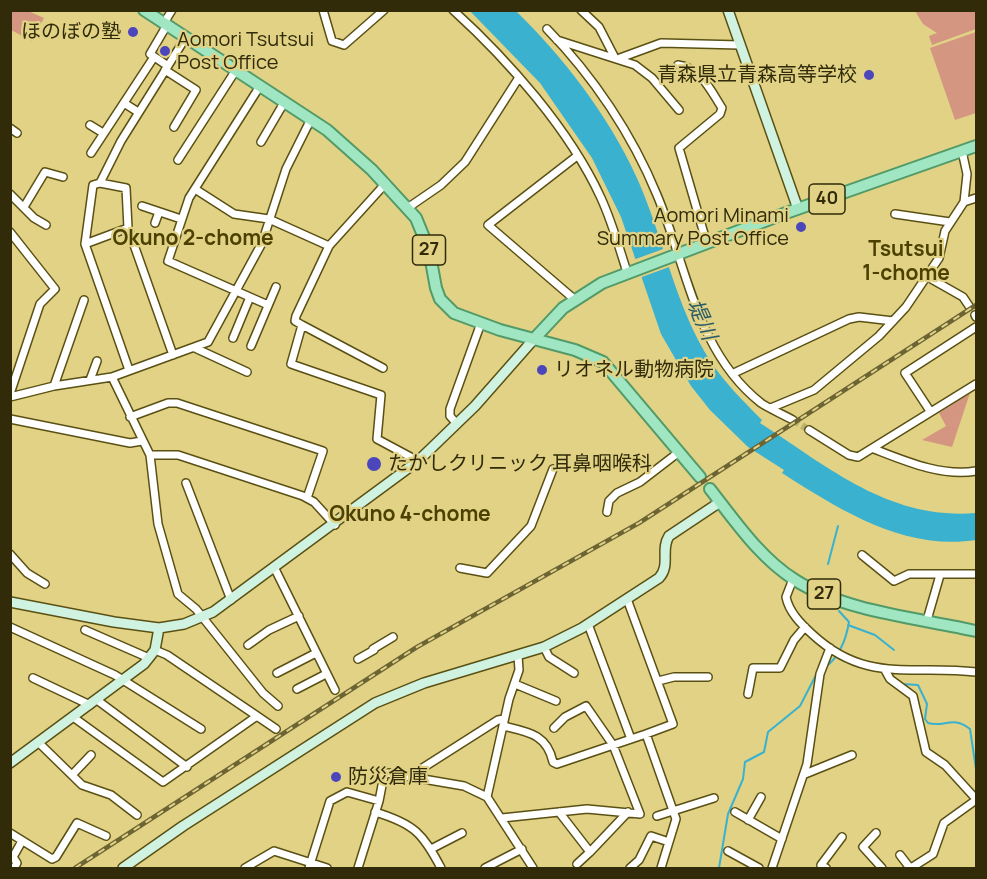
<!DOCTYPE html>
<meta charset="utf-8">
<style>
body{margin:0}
#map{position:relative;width:987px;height:879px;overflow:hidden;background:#e1d285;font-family:Manrope,sans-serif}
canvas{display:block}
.frame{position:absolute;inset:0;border:12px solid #312b0a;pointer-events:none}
</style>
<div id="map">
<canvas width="987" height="879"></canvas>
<div class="frame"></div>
</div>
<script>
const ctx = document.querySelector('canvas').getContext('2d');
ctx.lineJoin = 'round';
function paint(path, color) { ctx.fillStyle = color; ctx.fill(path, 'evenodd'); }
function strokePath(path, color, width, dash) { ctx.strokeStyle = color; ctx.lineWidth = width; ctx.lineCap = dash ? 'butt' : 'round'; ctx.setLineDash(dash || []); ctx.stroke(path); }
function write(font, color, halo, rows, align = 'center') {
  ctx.font = font + ' Manrope,"Noto Sans JP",sans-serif'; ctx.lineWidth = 4.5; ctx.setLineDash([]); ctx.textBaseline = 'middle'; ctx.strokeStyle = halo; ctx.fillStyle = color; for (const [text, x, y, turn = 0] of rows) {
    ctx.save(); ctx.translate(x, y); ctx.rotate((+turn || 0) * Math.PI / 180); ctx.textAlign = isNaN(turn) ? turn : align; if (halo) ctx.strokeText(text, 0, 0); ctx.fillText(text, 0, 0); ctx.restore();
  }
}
const green = new Path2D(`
 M10 11H28L44 18 32 41 11 30Z
 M915 11H976V29L932 45 929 36 937 33 923 24Z
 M976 32V113L955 120 930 48Z
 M970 393 952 447 922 440 946 426 939 413Z`);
const water = new Path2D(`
 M470 11H516C564 58 608 115 636 176 664 237 674 305 711 362 725 383 744 402 762 420L760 423C830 468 889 520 976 513V540C904 551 840 510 782 473L784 470 748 447 710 410 691 386 661 334 621 217 592 158 540 83Z`);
const pier = new Path2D(`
 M666 248 672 266 639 278 633 260Z`);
const stream = new Path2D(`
 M828 564 838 526
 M848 625 875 635 894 650
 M824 668C840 657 846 640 849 622L839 611
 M902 684 918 685 927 704 925 719 928 723C944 728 953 715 970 729L976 769
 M719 868 728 814 743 779 745 762 764 752 768 732 800 706 817 673`);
const streetTunnel = new Path2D(`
 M793 420 809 430`);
const street = new Path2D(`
 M323 10 332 41 344 45 384 10
 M453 10C508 60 570 130 601 198 612 222 619 247 627 272
 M581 10 599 27 615 58
 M164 23 172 10
 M167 25 150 54 168 66
 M547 29C593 76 632 134 657 195 687 266 696 352 761 403 768 408 784 415 793 420
 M557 40 635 65 652 78 679 110
 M620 58 661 43 740 45
 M678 65C701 68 711 91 722 108L720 114 679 148 707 244
 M165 70 196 90 174 127
 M260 86 189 198 168 261 268 305
 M124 103 138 112
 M90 125 103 133
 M10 128 17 133
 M261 142 285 101
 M91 153 154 57
 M178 160 236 70
 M100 183 126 188 128 228 173 355
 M386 183 329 246 296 316 295 321 302 325 291 364 381 395 377 439 418 461
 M195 189 234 214 269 219 329 246
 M10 194 34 218 46 225
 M964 202 976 198
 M142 206 181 219
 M24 207 45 172 63 177
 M409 207 441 185 465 162 518 79
 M895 214 950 222
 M155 223 159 212
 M10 232 55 289 40 304 10 394
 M85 244 128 228
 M926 276 963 297 969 306
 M574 299 488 225 577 156
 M975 315 976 317
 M302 325 383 368
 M233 338 250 297
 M251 346 276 287
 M195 348 247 372
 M129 370 85 244 93 185 100 183 121 141 186 37
 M734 373 849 319 859 317 893 321
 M112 377 150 455 158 524 178 594 196 609 263 693 278 706
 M90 380 97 361
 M54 386 84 300
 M10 397 54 386 112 377 208 342 262 243 286 169 311 119
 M773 407 814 390 879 336 906 307 939 258 945 231 964 202 967 174 962 151
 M930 411 905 373 976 327
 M130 417 168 403H177L323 451 307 498
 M10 419 130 443 142 441
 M457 424 450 416V409L481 323
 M809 430 849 455 858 457 976 384
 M874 449C905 461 942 477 976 471
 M150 455H178L303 496 314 502 335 525
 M186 483 231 600
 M607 512 609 501 617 493 640 482 679 452
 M10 554 27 573 45 584
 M862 555 894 581 909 574H976
 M460 568 487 573 531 526 553 469
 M275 569 335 690
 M793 579 786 597C789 612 801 624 812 634 867 685 912 664 976 672
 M627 599 673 724 646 734
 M927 620 940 575
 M588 624 631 739
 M10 627 115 675 201 729
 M85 630 149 658
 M248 645 269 630 299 616
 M544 647 549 657 574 673
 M373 649 393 637
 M155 650 167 655 257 716
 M358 659 374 650
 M885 670 890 679 913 696 926 752 945 765 976 799
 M277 673 316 653
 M33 678 90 705
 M658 681 674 677H708
 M515 684 556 701
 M297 689 326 674
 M748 694 753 668H780L794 640 805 627
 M97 700 187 767
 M73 717 163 782 257 716 276 729
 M503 726C528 732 547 734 553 762L557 764 646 734 676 819 661 868
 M38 742 82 785 111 795 137 815
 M805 774 852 755
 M72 775 91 755
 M410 776 498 720 504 719
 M487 797 509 699 519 670 518 656
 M375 812C415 824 423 834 441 868
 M559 812 590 852 628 812
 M735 812 782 839
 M657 816 714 798
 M502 818 587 809 640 814 613 745 586 706 565 717 554 728
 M748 820 761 797
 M10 833 52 859 56 857 77 823 106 836
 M876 833 863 847 882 868
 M431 849 462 833
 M728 851 759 868
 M900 855 910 868
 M577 864 590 852
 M14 868 17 863 13 857 22 841
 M245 868 274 851 327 868
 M309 868 330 801 347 792 379 801
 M358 868 379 801 384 775 388 773 464 786 487 797 533 868
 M485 868 522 849
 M630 868 639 860 651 836 669 842
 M772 868 807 764 820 674 830 648
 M826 868 821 865 842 837
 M911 868 933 854 944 823 976 800`);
const secondary = new Path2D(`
 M728 10 798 209
 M10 602 114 622 159 628
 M10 763 144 664 155 650 159 628 184 624 213 612 418 461 475 406 534 339
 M123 868 183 826 375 703 424 683 544 647 582 628 659 578C671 565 660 550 669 536L720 502`);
const primary = new Path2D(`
 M144 10 327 130 372 170 416 218 429 250 436 288 440 299 454 313 500 330 575 350 603 362 700 477
 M534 339 563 308 602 283 786 213 976 146
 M710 489C735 521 760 558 795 580 845 612 919 618 976 631`);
const rail = new Path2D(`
 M75 868 417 647 639 523 976 305`);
const markers = [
 [133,32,6,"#4b46bc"],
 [165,51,6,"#4b46bc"],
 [869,75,6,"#4b46bc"],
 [801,227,6,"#4b46bc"],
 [542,370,6,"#4b46bc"],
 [374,464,8,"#4b46bc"],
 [336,777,6,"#4b46bc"]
];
const shields = [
 [827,199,36],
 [429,250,33],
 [824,594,33]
];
const shieldNames = [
 ["40",827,199],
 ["27",429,250],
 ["27",824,594]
];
const poiNames = [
 ["ほのぼの塾",121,32,"right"],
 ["Aomori Tsutsui",177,40],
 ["Post Office",177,63],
 ["青森県立青森高等学校",857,75,"right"],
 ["Aomori Minami",789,216,"right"],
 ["Summary Post Office",789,239,"right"],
 ["リオネル動物病院",554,370],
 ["たかしクリニック 耳鼻咽喉科",388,464],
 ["防災倉庫",348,777]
];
const neighbourhoodNames = [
 ["Okuno 2-chome",193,239],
 ["Tsutsui",906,250],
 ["1-chome",906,274],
 ["Okuno 4-chome",410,515]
];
const waterNames = [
 ["堤川",701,320,66]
];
paint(green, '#d49681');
paint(water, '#39b1cf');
paint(pier, '#e1d285');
strokePath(stream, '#39b1cf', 2);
strokePath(streetTunnel, '#beb16c', 7, [7, 3.5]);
strokePath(street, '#5a5013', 10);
strokePath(secondary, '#5a5013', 12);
strokePath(primary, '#529a68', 14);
strokePath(street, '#fff', 7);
strokePath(secondary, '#d0f3e1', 9);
strokePath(primary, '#a1e6c3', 10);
strokePath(rail, '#6d6434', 4.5);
strokePath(rail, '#e1d285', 2, [7]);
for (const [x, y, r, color] of markers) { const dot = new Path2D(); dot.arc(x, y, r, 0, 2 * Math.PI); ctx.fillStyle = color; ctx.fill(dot); strokePath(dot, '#e1d285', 2); }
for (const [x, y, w] of shields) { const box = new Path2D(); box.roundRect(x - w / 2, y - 15, w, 30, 4.5); ctx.fillStyle = '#e1d285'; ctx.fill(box); strokePath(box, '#312b0a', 1.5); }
write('bold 18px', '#312b0a', null, shieldNames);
write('20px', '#312b0a', '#e1d285', poiNames, 'left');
write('bold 21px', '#4c4100', '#e1d285', neighbourhoodNames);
write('italic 21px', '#2a5b68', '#e1d285', waterNames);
</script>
